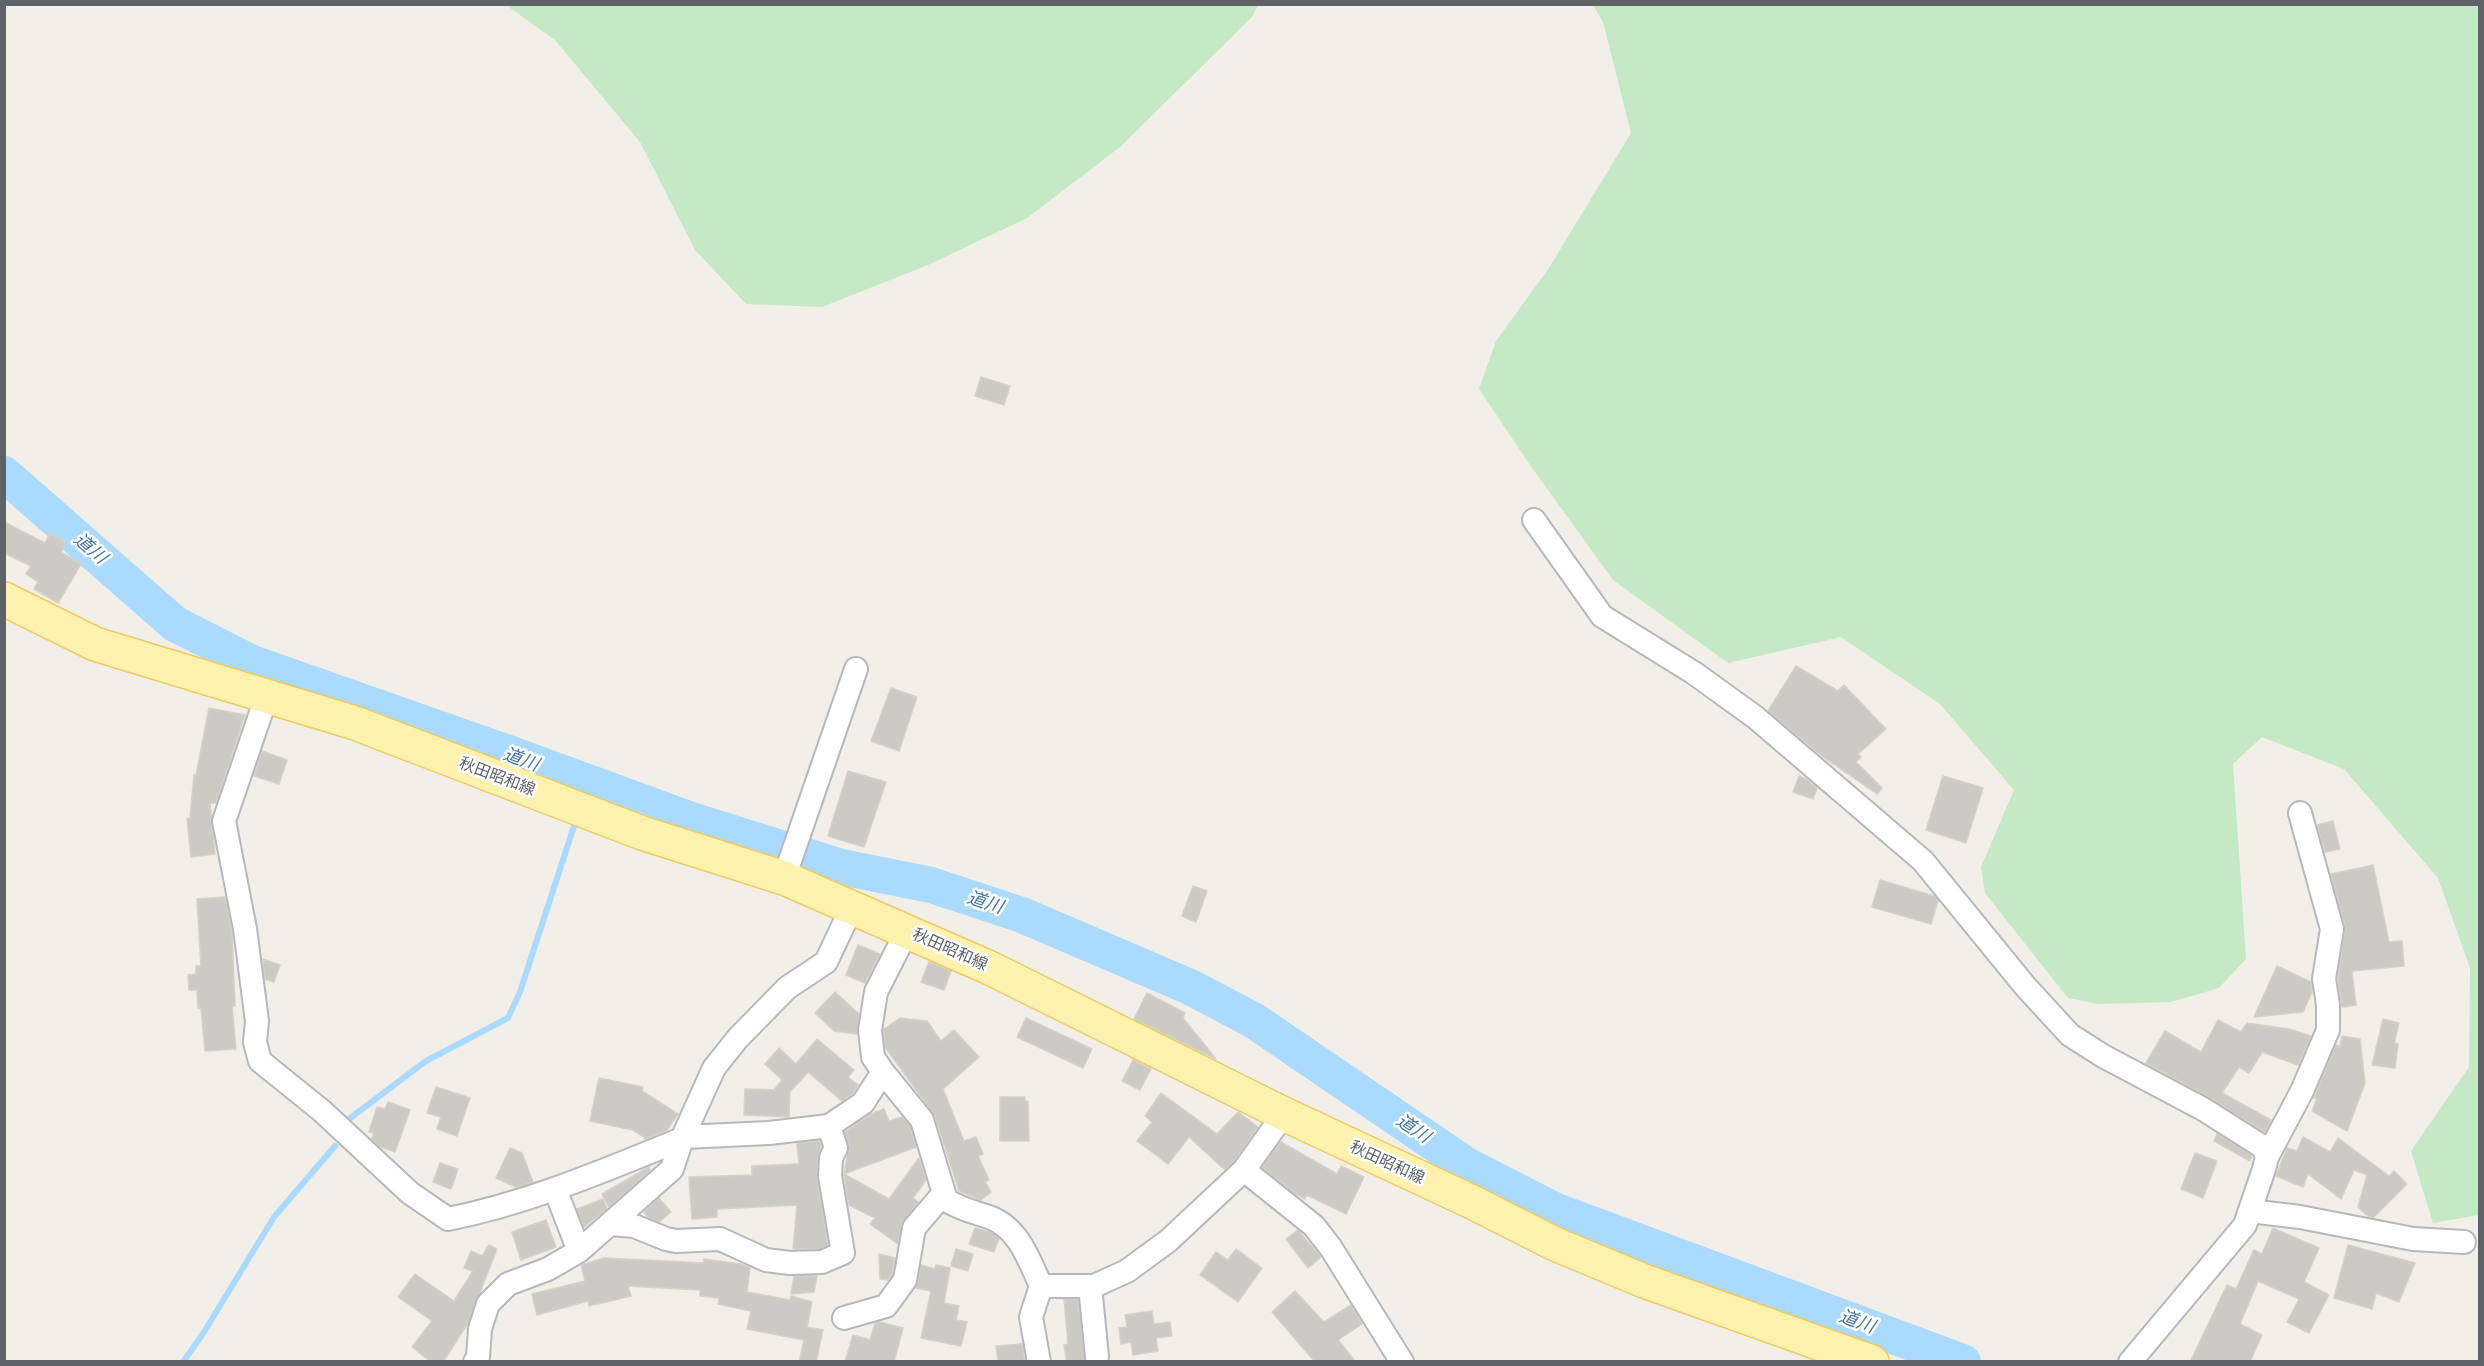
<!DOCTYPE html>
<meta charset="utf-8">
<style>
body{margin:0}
#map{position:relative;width:2484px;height:1366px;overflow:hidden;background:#f1efe8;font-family:"Open Sans",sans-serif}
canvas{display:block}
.frame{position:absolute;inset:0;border:6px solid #5f6368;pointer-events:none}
</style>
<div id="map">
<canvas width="2484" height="1366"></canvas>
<div class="frame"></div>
</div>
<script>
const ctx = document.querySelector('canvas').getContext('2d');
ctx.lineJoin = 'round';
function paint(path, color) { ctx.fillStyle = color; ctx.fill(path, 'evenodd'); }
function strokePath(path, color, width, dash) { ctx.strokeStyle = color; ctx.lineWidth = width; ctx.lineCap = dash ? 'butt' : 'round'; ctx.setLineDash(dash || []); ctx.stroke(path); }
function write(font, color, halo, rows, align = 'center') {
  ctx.font = font + ' "Open Sans","Noto Sans JP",sans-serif'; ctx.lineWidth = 5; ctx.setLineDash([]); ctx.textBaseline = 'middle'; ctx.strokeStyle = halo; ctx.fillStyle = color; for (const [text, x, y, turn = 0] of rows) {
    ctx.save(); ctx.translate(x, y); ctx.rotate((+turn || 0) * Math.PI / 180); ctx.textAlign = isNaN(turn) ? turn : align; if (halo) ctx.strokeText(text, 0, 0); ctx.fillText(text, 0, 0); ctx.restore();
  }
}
const green = new Path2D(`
 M506 5H505H1258L1252 17 1120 147 1027 218 928 265 822 307 746 304 695 250 640 142 555 40Z
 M1593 5H2479V1215L2433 1223 2411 1151 2469 1067 2470 968 2438 878 2344 769 2262 737 2233 764 2246 959 2219 988 2171 1002 2098 1004 2068 998 1985 893 1981 867 2014 790 1940 704 1841 637 1728 663 1613 580 1530 465 1479 389 1496 341 1549 268 1631 133 1603 22Z`);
const stream = new Path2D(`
 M588 793 592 783
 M345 1122 426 1061 508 1018 520 992 574 826
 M183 1362 204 1332 274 1217 335 1146`);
const river = new Path2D(`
 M4 474 175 624 252 663 514 755 691 820 841 867 931 885 1022 915 1190 987 1253 1020 1466 1165 1554 1210 1963 1362`);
const building = new Path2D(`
 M981 377 1010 386 1004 405 975 396Z
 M4 522 45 543 50 533 66 543 61 552 81 564 58 603 34 589 38 582 26 574 31 566 4 553Z
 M1796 666 1838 691 1844 685 1886 729 1858 754 1861 757 1856 762 1882 788 1877 794 1822 756 1768 711Z
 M891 688 917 697 899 751 871 741Z
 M209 708 245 715 216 803H210L215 854 191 857 187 819 190 818 194 775H196Z
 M262 751 287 760 279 784 254 776Z
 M848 771 886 782 864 847 828 836Z
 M1799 776 1806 779 1817 788 1813 799 1793 792Z
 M1943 776 1983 788 1966 843 1926 830Z
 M2333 821 2340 849 2325 852 2317 825Z
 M2373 865 2389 942 2402 941 2404 966 2352 971 2356 1005 2342 1007 2338 979 2345 926 2331 874Z
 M1880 880 1934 896 1938 901 1931 924 1872 907Z
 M1193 886 1207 891 1196 922 1182 916Z
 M225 897 232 933 235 1006H232L236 1049 205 1051 201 1008H198L197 990H189L188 975 196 974V966H201L197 899Z
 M858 945 880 954 865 983 846 975Z
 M263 959 280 965 274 982 265 979Z
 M929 962 951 971 944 990 921 982Z
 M2277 966 2311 982 2312 992 2303 1012 2254 1017Z
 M835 992 859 1014 857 1034 834 1031 815 1013Z
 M1147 993 1185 1013 1183 1018 1216 1059 1134 1019Z
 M900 1018 927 1021 941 1041 954 1030 979 1057 943 1089 964 1141 976 1137 983 1154 978 1156 989 1180 985 1182 991 1192 981 1200 959 1191 935 1116 885 1047 884 1029Z
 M1026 1018 1092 1049 1083 1068 1017 1037Z
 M2383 1019 2399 1023 2394 1043 2398 1044 2395 1068 2372 1065Z
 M2218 1020 2241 1032 2247 1023 2289 1029 2311 1036 2298 1065 2262 1052 2249 1073 2239 1067 2222 1093 2271 1120 2265 1132 2209 1097 2146 1063 2165 1031 2201 1052Z
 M2342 1036 2360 1039 2365 1083 2347 1131 2312 1111 2317 1099 2314 1098 2336 1045 2340 1047Z
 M817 1039 854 1070 848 1077 858 1085 853 1093 842 1101 808 1072 790 1092 789 1117 744 1115 745 1089 776 1090 775 1089 782 1080 765 1064 779 1048 796 1064Z
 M1133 1060 1151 1069 1140 1090 1122 1081Z
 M599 1078 643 1087 642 1091 678 1114 667 1130 646 1139 633 1130 590 1121Z
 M436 1087 470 1098 457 1136 437 1129 441 1117 427 1113Z
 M1161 1093 1217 1134 1238 1112 1258 1127 1234 1161 1225 1170 1189 1137 1168 1164 1137 1141 1152 1122 1145 1116Z
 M1000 1097H1025V1101H1028L1029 1141H1000Z
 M388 1102 410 1110 395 1152 379 1146 372 1139 374 1133 369 1132 377 1107 385 1109Z
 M884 1109 889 1121 902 1117 910 1126 916 1147 844 1174 889 1199 919 1158 926 1180 913 1198 918 1202 901 1225 898 1244 870 1224 875 1218 849 1205 844 1175 849 1145 845 1132 871 1114Z
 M2217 1134 2252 1156 2250 1161 2214 1141Z
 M2303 1137 2330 1152 2338 1138 2389 1176 2394 1171 2407 1184 2373 1218 2368 1216 2358 1207 2367 1175 2354 1170 2341 1199 2308 1174 2303 1187 2276 1176 2287 1148 2297 1151Z
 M820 1141 821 1147 818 1157 817 1178 828 1245 819 1249H793L797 1205 717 1209V1217L692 1219 689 1177 752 1175V1166L799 1164 797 1143Z
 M1281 1142 1337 1174 1341 1166 1364 1177 1346 1214 1307 1195 1305 1199 1292 1191 1262 1167Z
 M510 1148 522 1153 533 1182 516 1187 496 1178Z
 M2195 1153 2217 1161 2203 1198 2181 1189Z
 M440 1163 458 1169 451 1189 433 1182Z
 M649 1167 650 1170 609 1207 602 1194Z
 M659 1198 671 1212 659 1222 648 1217 644 1212Z
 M603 1199 607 1209 584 1227 577 1209Z
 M546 1220 556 1247 521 1260 512 1232Z
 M975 1228 992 1233 999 1238 994 1252 969 1244Z
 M2273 1228 2319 1248 2304 1282 2329 1295 2309 1333 2287 1322 2299 1299 2258 1281 2240 1324 2262 1335 2250 1362H2190L2227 1285 2236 1289 2254 1250 2262 1254Z
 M1298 1230 1321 1257 1308 1268 1286 1239Z
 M489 1245 497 1249 468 1323 443 1362H431L412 1347 432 1321 398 1297 415 1274 454 1301 473 1271 464 1268 471 1251 482 1256Z
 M2348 1245 2415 1263 2399 1302 2376 1293 2372 1309 2334 1298Z
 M956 1249 973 1254 968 1271 951 1266Z
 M1236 1249 1262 1268 1238 1302 1200 1275 1216 1252 1228 1260Z
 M879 1254 895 1258 892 1275 888 1280 880 1279Z
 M604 1258 704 1263V1259L741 1264 750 1268 747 1292 790 1300 791 1296 812 1302 807 1327 823 1330 816 1362H799L804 1340 747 1329 751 1311 718 1304 719 1298 700 1296V1290L628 1286 631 1296 589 1306 588 1301 537 1315 532 1294 585 1281 581 1265Z
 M921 1265 935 1269 936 1265 950 1268 944 1303 959 1306 956 1320 967 1322 961 1346 921 1338 931 1291 916 1288Z
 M794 1276H817L814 1292 791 1294Z
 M1295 1291 1324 1322 1351 1305 1362 1324 1338 1340 1356 1362H1315L1272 1312Z
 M1064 1299H1078L1085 1362H1067L1064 1345 1068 1344Z
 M1152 1311 1154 1324 1170 1322 1172 1336 1156 1338 1158 1351 1133 1355 1131 1342 1121 1344 1119 1328 1127 1327 1125 1315Z
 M880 1322 903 1328 894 1362H845L853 1335 870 1340 875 1323Z
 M1022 1344 1025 1362H998L996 1346Z`);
const street = new Path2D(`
 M1534 520 1602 616 1694 673 1755 717 1923 861 2025 986 2070 1035 2103 1056 2203 1109 2263 1147 2267 1157 2264 1169 2245 1225 2130 1362
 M267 695 224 821 245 929 257 1021 255 1042 260 1061 322 1111 410 1193 448 1219C529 1203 605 1170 682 1139L714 1068 738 1038 787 988 826 962 851 909
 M784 878 856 669
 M907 931 876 992 870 1030 873 1057 883 1072 922 1120 946 1200C960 1209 974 1212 989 1217 1019 1228 1029 1260 1041 1286H1094L1127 1271 1168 1241 1244 1170 1284 1114
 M684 1137 769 1133 829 1126 863 1103 883 1072
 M2267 1157 2302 1091 2328 1030V1005L2324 979 2332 929 2300 813
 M1244 1170 1314 1226 1331 1248 1402 1362
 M555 1189 579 1251
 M2250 1211 2300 1217 2413 1239 2464 1242
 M611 1224 634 1226 666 1239 676 1241 720 1239 766 1260 790 1263 822 1262 843 1253 830 1176 831 1158 836 1148 829 1126
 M1090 1286 1097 1357
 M844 1318 886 1306 905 1280 914 1228 944 1193
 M475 1362 478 1357 480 1329 488 1304 508 1284 548 1269 579 1251 672 1169 682 1139
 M1039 1362 1031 1317 1041 1286`);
const primary = new Path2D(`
 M4 599 95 644 355 723 642 833 784 878 990 968 1284 1114 1472 1202 1555 1244 1644 1281 1872 1362`);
const streetNames = [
 ["秋田昭和線",497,777,21],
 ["秋田昭和線",950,950,24],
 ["秋田昭和線",1387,1163,25]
];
const waterNames = [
 ["道川",90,549,41],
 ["道川",521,760,20],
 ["道川",985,903,18],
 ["道川",1413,1129,34],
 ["道川",1857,1322,20]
];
paint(green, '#c5e8c5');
strokePath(stream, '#aadaff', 6);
strokePath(river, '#aadaff', 36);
paint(building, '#cccac5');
strokePath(building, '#d6d1c6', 1.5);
strokePath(street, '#b5b8bc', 26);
strokePath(primary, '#f2c960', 36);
strokePath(street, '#fff', 22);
strokePath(primary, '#fff2af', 33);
write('16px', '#5f6368', '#fff', streetNames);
write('italic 18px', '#4174aa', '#fff', waterNames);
</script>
